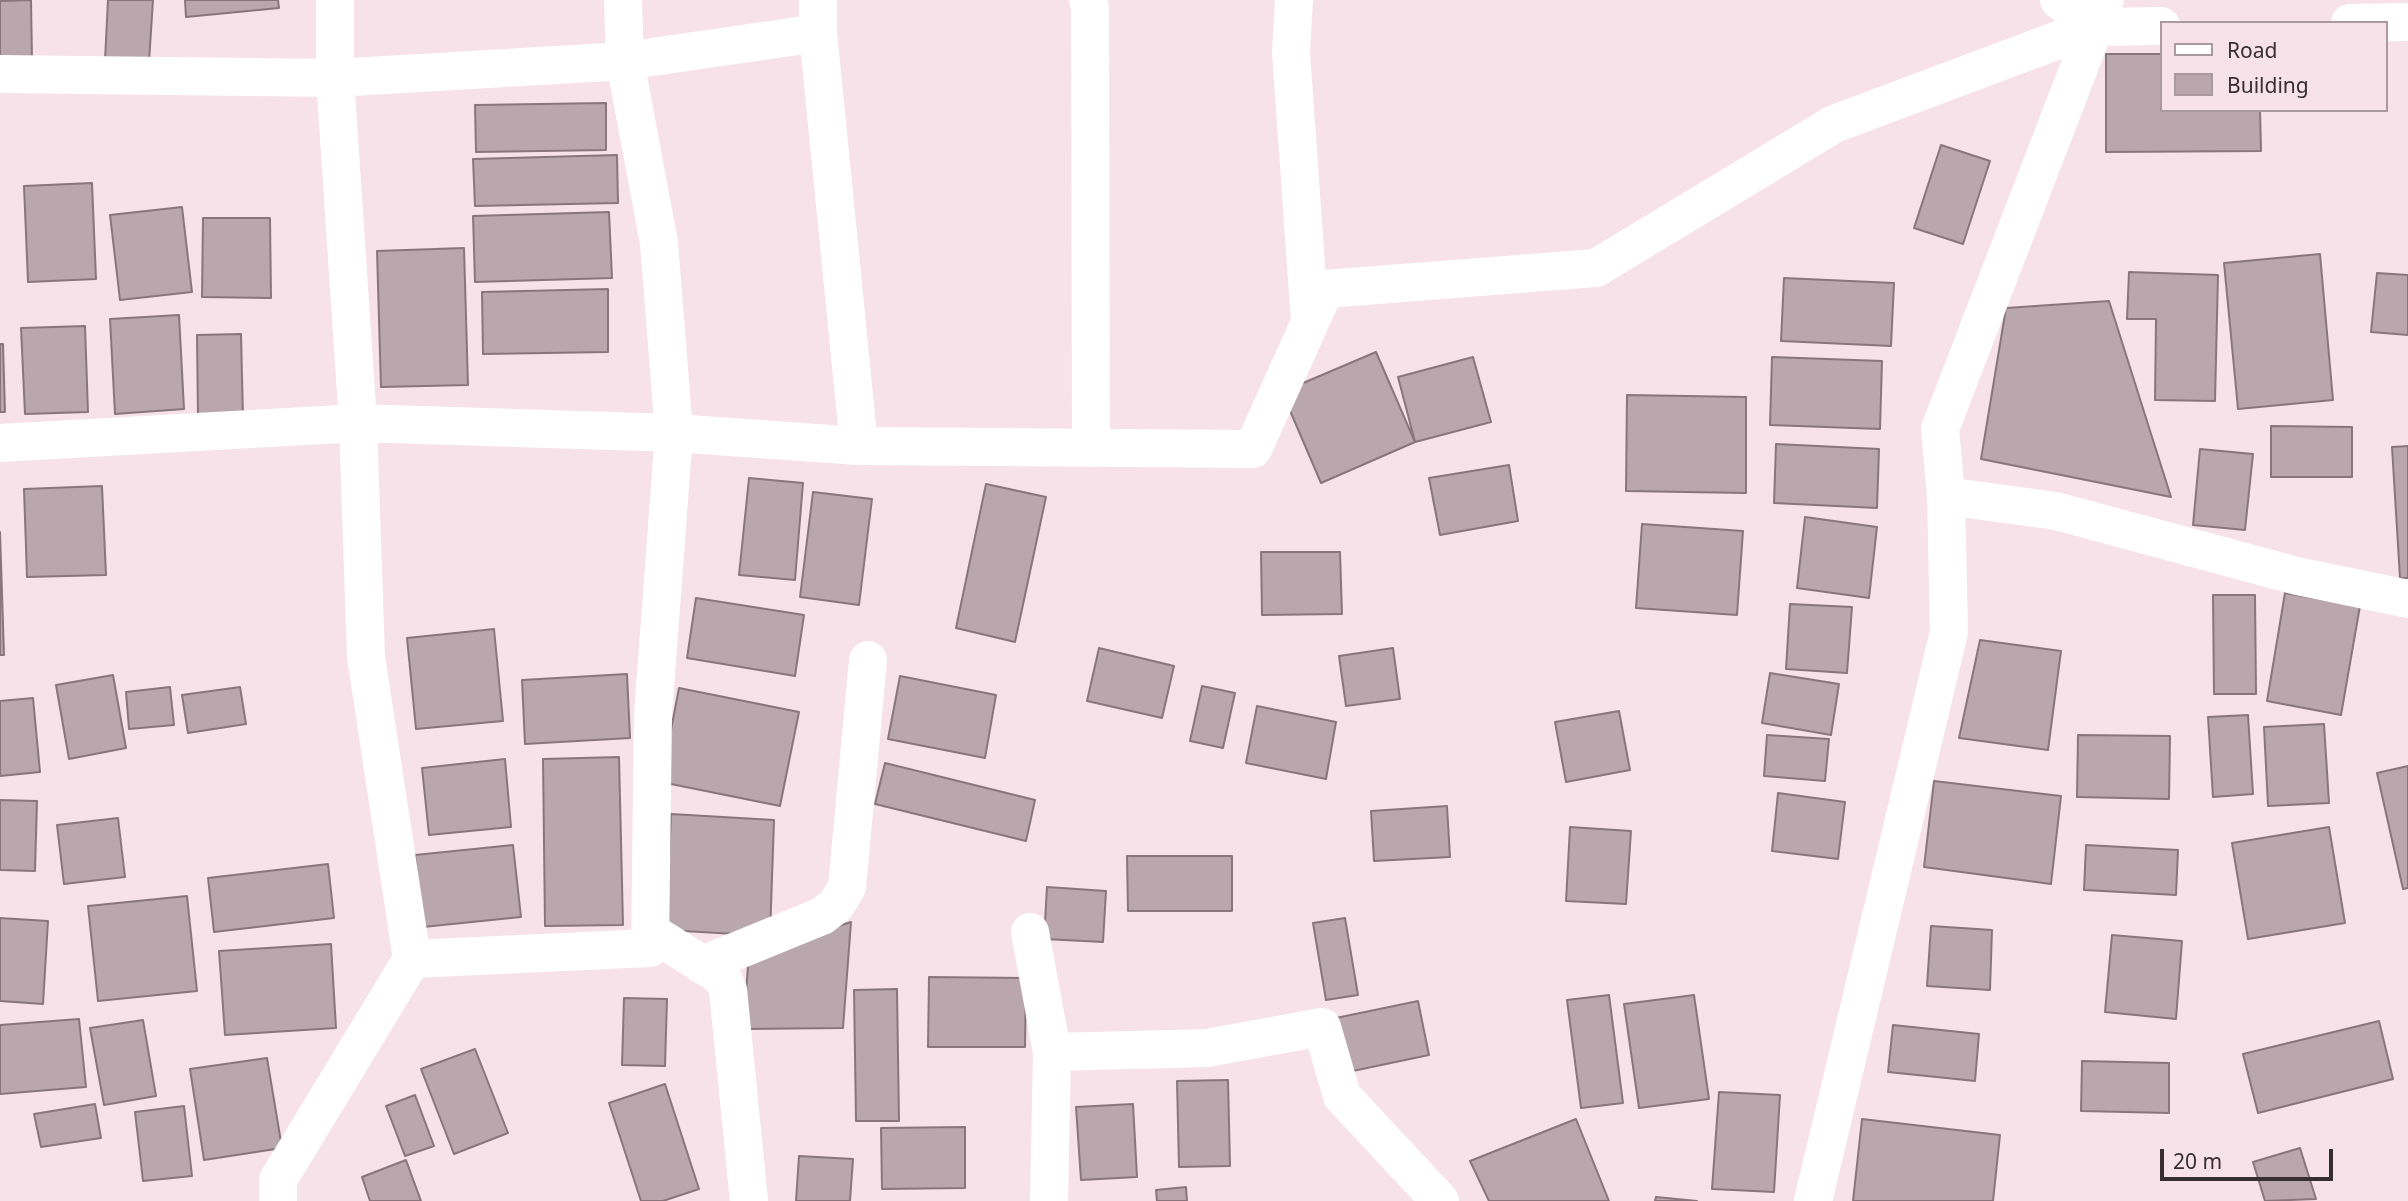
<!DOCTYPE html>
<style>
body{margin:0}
#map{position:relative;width:2408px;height:1201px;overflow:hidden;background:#f7e2e9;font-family:"Noto Sans",sans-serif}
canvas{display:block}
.legend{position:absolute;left:2160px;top:21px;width:228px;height:91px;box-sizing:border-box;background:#f7e2e9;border:2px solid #aa9a9f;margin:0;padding:9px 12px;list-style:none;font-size:21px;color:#362e31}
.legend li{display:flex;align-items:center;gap:14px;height:35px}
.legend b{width:35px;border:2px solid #aa9a9f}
.scale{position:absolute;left:2160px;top:1149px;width:173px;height:32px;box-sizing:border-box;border:4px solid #362e31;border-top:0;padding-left:9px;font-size:21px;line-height:24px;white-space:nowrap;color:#362e31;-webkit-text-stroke:5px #f7e2e9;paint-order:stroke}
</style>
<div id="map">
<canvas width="2408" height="1201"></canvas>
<ul class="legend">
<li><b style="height:9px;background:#fff"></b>Road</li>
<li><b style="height:19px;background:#baa6ad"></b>Building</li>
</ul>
<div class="scale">20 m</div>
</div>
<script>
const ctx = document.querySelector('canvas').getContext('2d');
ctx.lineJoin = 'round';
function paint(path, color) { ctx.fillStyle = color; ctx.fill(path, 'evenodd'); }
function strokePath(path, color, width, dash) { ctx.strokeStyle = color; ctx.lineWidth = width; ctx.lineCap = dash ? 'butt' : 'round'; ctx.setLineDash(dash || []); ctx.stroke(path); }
const building = new Path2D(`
 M31 0 32 60 0 61V1Z
 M108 0H153L149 62 105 60Z
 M185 0H278L279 8 186 17Z
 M2106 54H2161V110H2260L2261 151 2106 152Z
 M606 103V150L476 152 475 105Z
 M1941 145 1990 161 1963 244 1914 228Z
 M617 155 618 203 475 206 473 159Z
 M92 183 96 279 28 282 24 186Z
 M182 207 192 292 120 300 110 215Z
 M609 212 612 278 475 282 473 216Z
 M203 218H270L271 298 202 297Z
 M464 248 468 385 381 387 377 251Z
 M2320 254 2333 400 2238 409 2224 263Z
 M2129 272 2218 275 2215 401 2155 400 2156 319H2127Z
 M2377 273 2408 275V335L2371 332Z
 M1784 278 1894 283 1891 346 1781 341Z
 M608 289V352L483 354 482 292Z
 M2109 301 2171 497 1981 459 2006 308Z
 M179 315 184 409 115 414 110 319Z
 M85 326 88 412 25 414 21 328Z
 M241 334 243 418 198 419 197 335Z
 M0 344H3L5 412H0Z
 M1376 352 1415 442 1321 483 1282 392Z
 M1473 357 1491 422 1415 442 1398 377Z
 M1772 357 1882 361 1880 429 1770 425Z
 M1627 395 1746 397V493L1626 491Z
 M2271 426 2352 427V477H2271Z
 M1776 444 1879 449 1877 508 1774 503Z
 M2408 446V578H2400L2392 447Z
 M2200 449 2253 454 2245 530 2193 525Z
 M1509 465 1518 521 1440 535 1429 478Z
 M749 478 803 483 795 580 739 575Z
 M986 484 1046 497 1015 642 956 628Z
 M102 486 106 575 27 577 24 489Z
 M813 492 872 499 859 605 800 597Z
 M1805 517 1877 527 1869 598 1797 588Z
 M1642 524 1743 531 1737 615 1636 608Z
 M0 532 4 655H0Z
 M1261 552H1340L1342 614 1262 615Z
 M2285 593 2360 606 2341 715 2267 701Z
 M2213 595H2255L2256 694H2214Z
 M696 598 804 615 795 676 687 658Z
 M1790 604 1852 607 1847 673 1786 669Z
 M494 629 503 721 416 729 407 638Z
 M1980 640 2061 651 2048 750 1959 738Z
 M1099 648 1174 666 1162 718 1087 701Z
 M1393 648 1400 699 1346 706 1339 656Z
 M1770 673 1839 684 1831 735 1762 723Z
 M627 674 630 738 525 744 522 680Z
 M113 675 126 748 69 759 56 685Z
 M900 676 996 695 985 758 888 739Z
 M1202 686 1235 693 1223 748 1190 741Z
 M170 687 174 725 129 729 126 692Z
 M240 687 246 724 188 733 182 695Z
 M679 688 799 712 780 806 661 782Z
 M33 698 40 772 0 776V701Z
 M1257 706 1336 722 1326 779 1246 763Z
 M1619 711 1630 770 1566 782 1555 722Z
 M2248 715 2253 794 2213 797 2208 717Z
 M2324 724 2329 803 2268 806 2264 727Z
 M1767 735 1829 739 1825 781 1764 776Z
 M2078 735 2170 736 2169 799 2077 797Z
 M619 757 623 925 545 926 543 759Z
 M505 759 511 827 429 835 422 768Z
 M885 763 1035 800 1026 841 875 804Z
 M2408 766V888L2403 889 2377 773Z
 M1934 781 2061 796 2051 884 1924 867Z
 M1778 793 1845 802 1838 859 1772 851Z
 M0 800 37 801 35 871 0 870Z
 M1447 806 1450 857 1374 861 1371 811Z
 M671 814 774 820 770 936 666 930Z
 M118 818 125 877 64 884 57 825Z
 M1570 827 1631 831 1626 904 1566 901Z
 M2329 827 2345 923 2248 939 2232 843Z
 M513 845 521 917 423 927 415 855Z
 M2086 845 2178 850 2176 895 2084 890Z
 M1127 856H1232V911H1128Z
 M328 864 334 918 214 932 208 878Z
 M1047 887 1106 891 1103 942 1044 939Z
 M187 896 197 991 98 1001 88 906Z
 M0 918 48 921 43 1004 0 1001Z
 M1345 918 1358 995 1326 1000 1313 923Z
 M851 922 843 1028 743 1029 749 954Z
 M1931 926 1992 930 1990 990 1927 986Z
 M2112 935 2182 941 2176 1019 2105 1012Z
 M331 944 336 1028 225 1035 219 951Z
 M929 977 1026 978 1025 1047H928Z
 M897 989 899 1121H856L854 990Z
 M1609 995 1623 1103 1581 1108 1567 1000Z
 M1694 995 1709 1099 1639 1108 1624 1004Z
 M624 998 667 999 665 1066 622 1065Z
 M1418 1001 1429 1055 1348 1072 1336 1018Z
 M79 1019 86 1087 0 1094V1025Z
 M143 1020 156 1096 104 1105 90 1028Z
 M2379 1021 2393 1079 2258 1113 2243 1054Z
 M1893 1025 1979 1034 1975 1081 1888 1072Z
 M475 1049 508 1133 454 1154 421 1069Z
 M267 1058 282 1148 204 1160 190 1069Z
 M2082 1061 2169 1063V1113L2081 1111Z
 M1228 1080 1230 1166 1179 1167 1177 1081Z
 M665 1084 699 1189 663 1201H641L609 1103Z
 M1719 1092 1780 1095 1774 1192 1712 1189Z
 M415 1095 434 1146 405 1156 386 1106Z
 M95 1104 101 1138 41 1147 34 1114Z
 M1133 1104 1137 1177 1081 1180 1076 1107Z
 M184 1106 192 1176 143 1181 135 1112Z
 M1576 1119 1609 1201H1489L1470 1161Z
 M1862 1119 2000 1135 1993 1201H1853Z
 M965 1127V1188L882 1189 881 1128Z
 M2300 1148 2316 1199 2265 1201 2253 1162Z
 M799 1156 853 1159 850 1201H796Z
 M406 1160 421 1201H370L362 1177Z
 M1186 1187 1187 1201H1157L1156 1190Z
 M1656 1197 1697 1201H1655Z`);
const street = new Path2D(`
 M818 0V33L859 446
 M1088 0 1090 9 1091 448
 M1294 0 1291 52 1310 322
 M2059 0 2093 27
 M2350 23 2408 22
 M0 74 335 78 625 61 818 33
 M0 443 358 423 674 433 859 446 1253 449 1325 289 1596 268 1834 124 2093 27 2161 26
 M1946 496 2056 511 2297 576 2408 599
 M651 932 716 973 724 981 728 990 749 1201
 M1030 932 1052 1052 1207 1048 1322 1027 1342 1096 1440 1201
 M412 959 650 948 653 714 674 433 659 243 625 61 623 0
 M702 965 822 916 836 905 847 887 868 660
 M278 1201V1180L412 959 366 657 358 423 335 78V0
 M1049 1201 1052 1052`);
const secondary = new Path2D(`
 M1813 1201 1949 632 1946 496 1940 429 2105 0`);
paint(building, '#baa6ad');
strokePath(building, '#89767c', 2);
strokePath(street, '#fff', 38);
strokePath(secondary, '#fff', 38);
</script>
